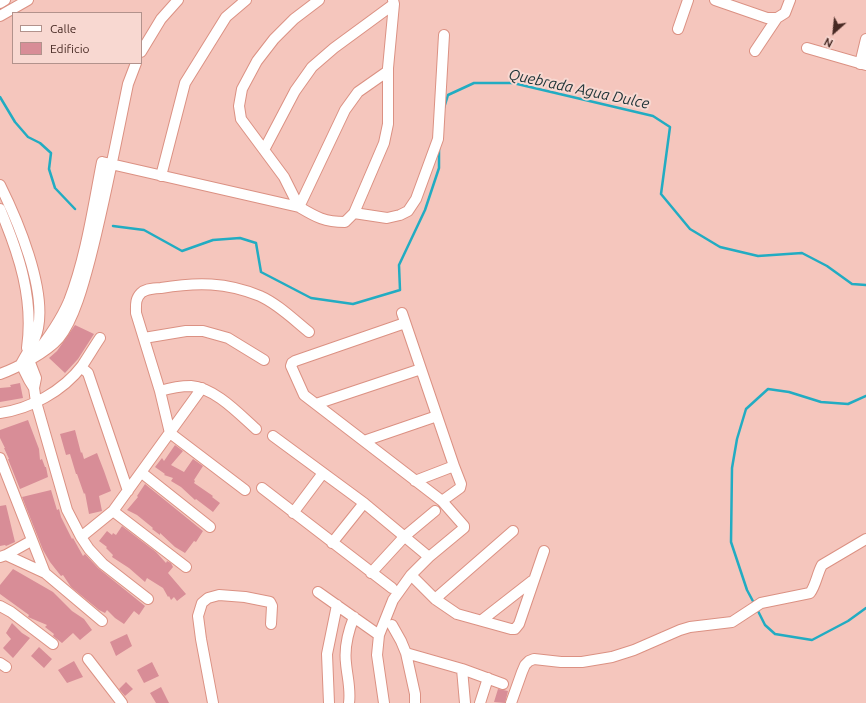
<!DOCTYPE html>
<style>
body{margin:0}
#map{position:relative;width:866px;height:703px;overflow:hidden;background:#f5c6bd;font-family:Ubuntu,sans-serif}
canvas{display:block}
.legend{position:absolute;left:12px;top:12px;width:130px;height:52px;box-sizing:border-box;background:#f8d8d1;border:1px solid #b2928c;margin:0;padding:5px 7px;list-style:none;font-size:12px;color:#482a24}
.legend li{display:flex;align-items:center;gap:8px;height:20px}
.legend b{width:20px;border:1px solid #b2928c}
.north{position:absolute;left:814px;top:12px;width:40px;height:40px;-webkit-text-stroke:3px #f8d8d1;paint-order:stroke;rotate:207deg;font-size:11px;font-weight:700;line-height:16px;text-align:center;color:#482a24}
.north::after{content:'';display:block;margin:auto;width:14px;height:18px;background:#482a24;clip-path:polygon(50% 0,100% 100%,50% 72%,0 100%)}
</style>
<div id="map">
<canvas width="866" height="703"></canvas>
<ul class="legend">
<li><b style="height:5px;background:#fff"></b>Calle</li>
<li><b style="height:11px;background:#d88d97"></b>Edificio</li>
</ul>
<div class="north">N</div>
</div>
<script>
const ctx = document.querySelector('canvas').getContext('2d');
ctx.lineJoin = 'round';
function strokePath(path, color, width, dash) { ctx.strokeStyle = color; ctx.lineWidth = width; ctx.lineCap = dash ? 'butt' : 'round'; ctx.setLineDash(dash || []); ctx.stroke(path); }
function paint(path, color) { ctx.fillStyle = color; ctx.fill(path, 'evenodd'); }
function write(font, color, halo, rows, align = 'center') {
  ctx.font = font + ' Ubuntu,sans-serif'; ctx.lineWidth = 4; ctx.setLineDash([]); ctx.textBaseline = 'middle'; ctx.strokeStyle = halo; ctx.fillStyle = color; for (const [text, x, y, turn = 0] of rows) {
    ctx.save(); ctx.translate(x, y); ctx.rotate((+turn || 0) * Math.PI / 180); ctx.textAlign = isNaN(turn) ? turn : align; if (halo) ctx.strokeText(text, 0, 0); ctx.fillText(text, 0, 0); ctx.restore();
  }
}
const stream = new Path2D(`
 M0 97 15 122 28 137 40 143 51 153 49 169 55 188 75 209
 M444 108 448 95 474 83H513L653 116 670 127 661 194 690 229 720 247 758 256 802 253 827 266 852 284 866 285
 M113 226 144 230 182 251 213 240 240 238 256 243 261 272 311 298 353 304 400 290 399 265 425 210 439 168V148
 M755 605 747 590 731 542 732 468 737 439 746 409 768 389 789 392 821 402 848 404 866 396
 M757 609 765 625 775 634 812 640 848 621 866 608`);
const building = new Path2D(`
 M75 325 94 334 78 359 65 373 49 358 57 351Z
 M20 383 23 398 0 402V388L11 387 10 385Z
 M28 420 39 449 40 460 42 459 45 467H46L48 477 20 489 8 459H9L4 448H5L0 438V430Z
 M75 430 81 453 82 452 84 459 97 453 104 471 111 491 99 496 102 511 89 514 85 493 84 494 77 474H76L70 454 66 455 60 434Z
 M175 445 183 451 171 465 184 472 193 459 203 466 194 480 195 481 194 483 213 496 212 497 220 503 213 512 196 499 195 500 181 487 171 481 173 478 164 475 165 474 155 467 162 458 164 461Z
 M145 484 203 531 196 542 194 541 185 553 175 547 160 533V535L152 529 153 528 137 515 127 510 138 497 137 496Z
 M51 490 57 510 59 509 61 517 72 539 73 538 83 556 85 554 98 568 145 606 139 615 134 611 124 624 115 618 107 610 105 613 99 610 71 587 63 575 61 576 50 562 43 550 22 497Z
 M6 505 15 542 6 546 5 545 0 546V506Z
 M122 526 156 552 166 563 167 561 171 563 173 567 168 573 186 594 177 601 174 597 171 600 169 596 168 597 163 588 147 578 145 582 129 568 112 557 113 555 106 548 107 547 99 541 107 531 112 535 113 533 116 535Z
 M13 569 53 592 72 611 84 619 92 630 80 640 73 633 62 643 53 636 54 634 45 627 47 625 28 617 29 615 0 594V585Z
 M12 623 22 633 30 638 13 658 3 648 11 639 6 633Z
 M127 634 132 646 116 656 110 642Z
 M39 647 52 659 44 668 31 656Z
 M74 661 83 677 67 683 58 670Z
 M152 662 159 676 144 683 137 670Z
 M126 682 133 689 125 696 119 689Z
 M161 687 169 703H156L150 693Z
 M498 689 508 691 505 703 494 702Z`);
const minor = new Path2D(`
 M715 0 767 18H777L785 13 790 0
 M0 3 5 0
 M0 16 28 0
 M678 29 688 0
 M807 48 866 65
 M755 51 777 18
 M141 52 161 19 178 0
 M860 64 866 39
 M264 150 295 91 312 67 334 48 394 4
 M161 176 185 83 226 17 246 0
 M0 185C18 221 46 288 38 328 36 341 27 352 21 364L29 380 34 388
 M299 207 284 177 241 119 239 106 242 89 257 61 274 39 294 19 319 0
 M299 207 345 110 358 92 388 71
 M0 209C19 254 34 299 27 348
 M354 213 387 218 400 215 408 211 416 199 438 139 444 35
 M402 313 454 466 461 484 460 488 442 501
 M144 338 186 331H203L228 338 264 360
 M33 357C47 340 60 322 69 301 86 257 93 208 102 162L299 207C316 217 324 222 345 222L354 213 384 143 388 124V68L394 4 393 0
 M29 360 36 378 34 388 36 402 67 510 81 537 89 549 103 564 148 599
 M81 367 88 373 128 491
 M0 374C17 368 47 352 59 338 74 320 84 282 90 259 105 201 116 142 128 84L136 63
 M160 391C170 388 181 386 191 386 215 388 239 414 256 429
 M316 404 421 369
 M0 413C30 409 63 391 82 366 88 357 94 347 100 338
 M273 436 364 503 429 557
 M364 441 437 416
 M0 458 45 573 102 621
 M142 473 210 527
 M415 481 454 466
 M262 488 392 588
 M245 490 170 433 160 391 136 313C136 305 135 299 141 293 145 289 156 288 161 288 197 282 226 282 260 296 278 304 294 320 309 332
 M113 511 186 567
 M293 513 323 473
 M81 537 113 511 202 388
 M332 543 364 503
 M6 555 31 541
 M0 557 6 555 45 573
 M371 573 405 536 435 511
 M411 575 435 599 457 614 511 629H515L519 624 544 551
 M318 592 379 635
 M435 599 513 531
 M0 606 11 612 53 644
 M482 620 532 581
 M392 625 401 641 406 653 462 669 503 684
 M406 653 415 694V703
 M88 659 122 703
 M0 663 6 667
 M462 669 465 703
 M213 703 201 639 198 616 202 603 208 598 219 595 245 597 270 602 272 606 271 624
 M329 703 327 654 337 605
 M349 703C351 689 347 676 346 663 344 647 348 632 354 617
 M384 703 377 655 379 635 393 600 411 575 429 557 464 528V526L442 501 304 395 291 366 292 363 295 361 405 323
 M480 703 488 678
 M511 703 522 672 525 665 529 661 534 659 561 662H582L612 657 634 650 680 630 690 627 732 622 761 603 810 593C816 585 817 574 822 565L866 539`);
const waterNames = [
 ["Quebrada Agua Dulce",579,89,12]
];
strokePath(stream, '#22acc2', 2.5);
paint(building, '#d88d97');
strokePath(minor, '#db9183', 12);
strokePath(minor, '#fff', 10);
write('italic 15px', '#1d3337', '#f8d8d1', waterNames);
</script>
